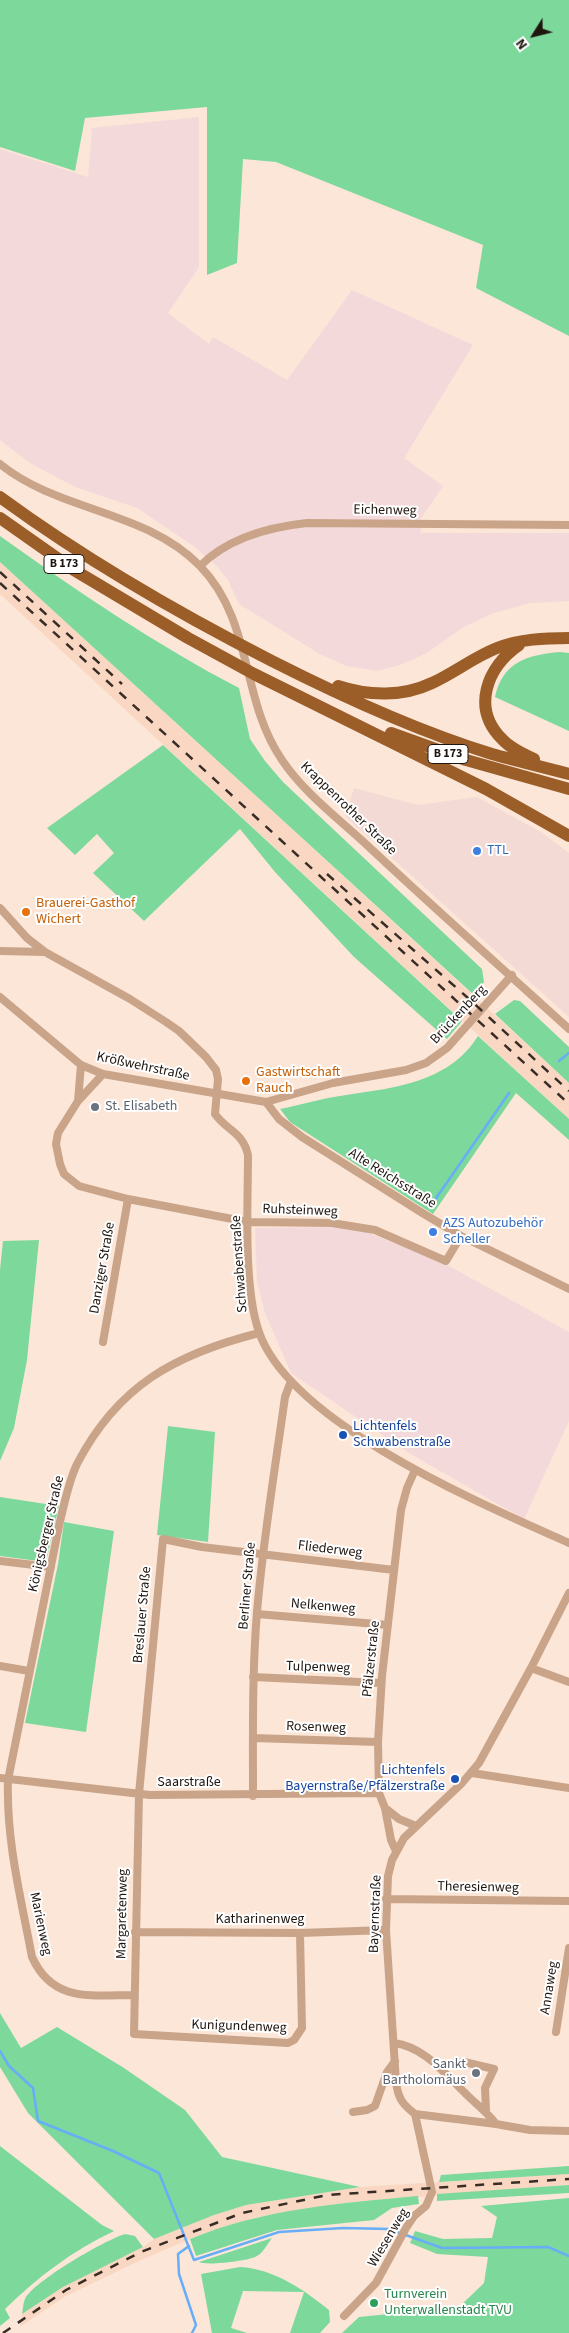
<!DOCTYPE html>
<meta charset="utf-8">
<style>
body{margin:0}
#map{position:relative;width:569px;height:2333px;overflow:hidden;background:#fce6d8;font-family:"Source Sans 3",sans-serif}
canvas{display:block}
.north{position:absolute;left:509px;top:10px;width:50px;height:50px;-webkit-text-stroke:4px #fff;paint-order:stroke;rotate:234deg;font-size:14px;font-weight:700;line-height:20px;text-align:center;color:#1f150f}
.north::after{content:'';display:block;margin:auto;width:18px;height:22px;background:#1f150f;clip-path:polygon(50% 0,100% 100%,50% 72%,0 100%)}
</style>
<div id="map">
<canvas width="569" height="2333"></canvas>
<div class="north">N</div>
</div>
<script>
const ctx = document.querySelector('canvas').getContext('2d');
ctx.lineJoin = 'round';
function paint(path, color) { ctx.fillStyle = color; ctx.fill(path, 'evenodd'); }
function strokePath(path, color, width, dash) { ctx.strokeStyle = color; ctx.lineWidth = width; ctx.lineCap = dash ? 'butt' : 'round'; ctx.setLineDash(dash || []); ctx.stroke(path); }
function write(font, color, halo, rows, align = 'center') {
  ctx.font = font + ' "Source Sans 3",sans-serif'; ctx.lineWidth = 4; ctx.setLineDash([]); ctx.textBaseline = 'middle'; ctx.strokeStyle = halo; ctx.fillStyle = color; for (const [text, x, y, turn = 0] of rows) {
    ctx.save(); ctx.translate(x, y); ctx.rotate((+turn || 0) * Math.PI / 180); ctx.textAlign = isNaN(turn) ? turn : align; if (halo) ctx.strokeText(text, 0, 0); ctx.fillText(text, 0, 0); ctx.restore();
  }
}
const commercial = new Path2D(`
 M354 788 418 805 477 797 541 832 569 853V1017L345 816Z`);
const industrial = new Path2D(`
 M199 117V267L168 313 209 344 213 337 287 380 352 290 473 345 404 458 443 486 420 520 421 533H569V601L530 603 491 614 462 628 427 653 400 665 378 671 346 666 318 653 239 604 228 580 216 565 192 545 137 508 73 486 30 463 0 440V149L88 177 92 128Z
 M335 1227 366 1232 438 1260 569 1332V1421L524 1519 409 1453 291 1373 265 1313 257 1281 255 1228Z`);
const built = new Path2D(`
 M0 562 569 1083V1119L0 594Z
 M569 2174V2185L344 2203 253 2218 204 2233 141 2260 64 2297 20 2327 22 2314 63 2287 143 2247 154 2239 214 2215 246 2205 360 2187Z`);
const green = new Path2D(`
 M0 0H569V336L476 288 483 245 276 162 243 159 237 263 207 275V107L85 118 75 171 0 147Z
 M0 536C77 591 156 645 239 688L250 739 265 761 283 782 482 969 484 982 475 996 0 562Z
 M560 652 569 653V731L495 697C503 661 528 655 560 652Z
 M163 745 462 1021 447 1039 354 957 275 872 240 829 144 921 93 873 114 853 97 834 75 855 47 828Z
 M514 1000 520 1001 569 1047V1083L495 1014Z
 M478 1036 569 1119V1140L516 1093 433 1214 290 1122 280 1109C300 1105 319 1099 340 1096 391 1088 448 1084 478 1036Z
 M39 1240 27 1360 14 1428 0 1461V1270L3 1241Z
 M168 1426 215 1432 208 1542 157 1535Z
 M0 1497 59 1506 46 1562 0 1556Z
 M64 1522 114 1531 86 1732 25 1723 58 1564Z
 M0 2013 21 2048 57 2027 124 2068 185 2110 222 2157 360 2187 246 2205 214 2215 154 2239 28 2113 0 2067Z
 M0 2146 102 2225 114 2231C72 2251 39 2276 5 2309L10 2318 0 2326Z
 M569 2166V2174L439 2182 441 2175Z
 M569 2185V2193L437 2201V2194Z
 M418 2196 419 2204 392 2208 374 2220 277 2230 196 2256 190 2239C262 2209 341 2203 418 2196Z
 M569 2198V2333H342L359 2317 459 2307 484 2283 488 2257 437 2254 410 2243 415 2231 443 2239 492 2238 497 2217 481 2206Z
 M125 2234 135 2236 143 2247 63 2287 22 2314C23 2309 23 2303 25 2299 34 2281 105 2240 125 2234Z
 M272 2238C268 2243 263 2253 257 2256 249 2261 206 2266 199 2262Z
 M240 2267C274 2269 303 2289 329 2310L330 2322 320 2333H290L304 2292 243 2291 231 2328 247 2333H212L201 2274Z`);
const stream = new Path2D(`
 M559 1061 569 1053
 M432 1204 509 1093
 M0 2051 9 2066 33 2088 38 2121 113 2151 159 2173 194 2260 279 2232 343 2228 389 2229 442 2248 548 2247 569 2256
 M189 2246 178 2254 179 2274 196 2325 192 2333`);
const minor = new Path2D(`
 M0 464C59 512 146 510 200 566 254 622 240 699 282 760 304 793 339 819 368 846 434 908 502 968 569 1029
 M200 566C228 538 269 527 307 523L569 525
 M0 908 27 938 45 952 130 999 166 1022 179 1031 206 1057 216 1070 218 1079 215 1114C227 1131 243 1132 248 1155 248 1205 243 1286 259 1332 291 1424 484 1505 569 1543
 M0 951 45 952
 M0 997 81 1065 103 1074 266 1102 333 1083 406 1070 426 1063 447 1048 512 975
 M81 1065 78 1101 58 1133 56 1144 60 1164 64 1174 79 1186 128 1199 248 1222 332 1223 375 1230 446 1261 461 1236
 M78 1101 103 1074
 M266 1102 279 1119 302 1137 424 1214 461 1236 569 1289
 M103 1342 128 1199
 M0 1561 51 1567
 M257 1614 388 1625
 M0 1666 29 1671
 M531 1668 569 1682
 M253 1677 381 1683
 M253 1738 378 1742
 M472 1773 569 1788
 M0 1778 150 1795 379 1793
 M253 1796C253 1735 252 1673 257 1612 263 1540 275 1469 285 1397L291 1381
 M385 1808 399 1819 416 1826
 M396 1851 391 1840 385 1808 379 1793 378 1742 382 1676 401 1510 407 1488 415 1470
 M386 1899 569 1901
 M135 1932 300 1933 386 1930
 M300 1933 302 2028 294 2040 288 2043 134 2034 139 1794 163 1539 202 1547 394 1570
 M134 1995C91 1995 53 2003 32 1957 21 1898 6 1841 8 1780L59 1526C64 1505 68 1483 77 1464 118 1385 176 1354 259 1333
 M556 2032 569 1948
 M394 2043C425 2047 445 2074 466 2094 477 2105 487 2112 496 2124L415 2114
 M440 2066 464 2062 494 2069 485 2088 486 2110
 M353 2112 367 2110 375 2106 387 2072 395 2061
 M496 2124 530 2130 569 2131
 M344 2316 376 2283 406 2228 414 2216 426 2206 432 2192 415 2114C402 2104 398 2098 396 2082L386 1930 388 1876 392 1860 404 1838 462 1783 479 1763 531 1668 569 1593`);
const trunk = new Path2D(`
 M0 497C86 560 178 613 272 661 343 697 417 731 492 754 517 761 543 767 569 774
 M0 518 74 570 188 638 254 674 486 789 569 836
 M519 645C487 667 471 708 502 739 510 748 523 754 534 759
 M338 686C368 696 403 697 432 683 454 673 474 657 497 648 520 639 545 638 569 638
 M391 733 466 760 569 789`);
const rail = new Path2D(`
 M0 572 122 684
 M0 583 569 1104
 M327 874 468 998 569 1091
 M3 2333 66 2290 141 2252 242 2213 327 2195 569 2179`);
const markers = [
 [477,851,5,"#3f7fe0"],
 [26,912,5,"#e8710a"],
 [246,1081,5,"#e8710a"],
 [95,1107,5,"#6b7280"],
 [433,1232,5,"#3f7fe0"],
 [343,1435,5,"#1a4fb4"],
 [455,1779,5,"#1a4fb4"],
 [476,2073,5,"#6b7280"],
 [374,2303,5,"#2e9e5b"]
];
const shields = [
 [64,564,40],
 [448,754,40]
];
const shieldNames = [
 ["B 173",64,564],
 ["B 173",448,754]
];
const streetNames = [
 ["Eichenweg",385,511,1],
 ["Krappenrother Straße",348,809,44],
 ["Brückenberg",459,1015,-47],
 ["Krößwehrstraße",143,1067,12],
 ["Alte Reichsstraße",392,1179,32],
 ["Ruhsteinweg",300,1211,2],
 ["Schwabenstraße",240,1264,-94],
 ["Danziger Straße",103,1268,-80],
 ["Königsberger Straße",47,1534,-77],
 ["Fliederweg",330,1550,7],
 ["Berliner Straße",248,1586,-85],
 ["Nelkenweg",323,1607,5],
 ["Breslauer Straße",143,1615,-85],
 ["Pfälzerstraße",372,1659,-84],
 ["Tulpenweg",318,1668,2],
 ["Rosenweg",316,1728,2],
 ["Saarstraße",189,1783],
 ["Theresienweg",478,1888,1],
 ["Margaretenweg",123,1914,-89],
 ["Bayernstraße",376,1914,-88],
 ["Katharinenweg",260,1920],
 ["Marienweg",40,1924,78],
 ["Annaweg",550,1988,-81],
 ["Kunigundenweg",239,2027,2],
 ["Wiesenweg",389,2238,-59]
];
const shopNames = [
 ["TTL",487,851],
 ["AZS Autozubehör",443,1224],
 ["Scheller",443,1240]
];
const foodNames = [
 ["Brauerei-Gasthof",36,904],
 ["Wichert",36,920],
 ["Gastwirtschaft",256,1073],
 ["Rauch",256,1089]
];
const worshipNames = [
 ["St. Elisabeth",105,1107],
 ["Sankt",466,2065,"right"],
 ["Bartholomäus",466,2081,"right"]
];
const transitNames = [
 ["Lichtenfels",353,1427],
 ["Schwabenstraße",353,1443],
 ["Lichtenfels",445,1771,"right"],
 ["Bayernstraße/Pfälzerstraße",445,1787,"right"]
];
const leisureNames = [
 ["Turnverein",384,2295],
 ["Unterwallenstadt TVU",384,2311]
];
paint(commercial, '#f4dad4');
paint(industrial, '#f4d9db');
paint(built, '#f9d7c2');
paint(green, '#7dd89c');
strokePath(stream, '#67aef6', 2.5);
strokePath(minor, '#c9a489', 8);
strokePath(trunk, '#9c5e28', 12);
strokePath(rail, '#382d26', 2.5, [9, 9]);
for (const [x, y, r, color] of markers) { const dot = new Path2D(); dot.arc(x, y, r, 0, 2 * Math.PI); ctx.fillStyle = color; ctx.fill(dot); strokePath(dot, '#fff', 2); }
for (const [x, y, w] of shields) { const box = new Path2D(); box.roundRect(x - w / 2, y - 9.5, w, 19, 4); ctx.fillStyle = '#fff'; ctx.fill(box); strokePath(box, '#1f150f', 1); }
write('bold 12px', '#1f150f', null, shieldNames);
write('14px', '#1f150f', '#fff', streetNames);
write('14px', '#366cbe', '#fff', shopNames, 'left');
write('14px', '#c56008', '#fff', foodNames, 'left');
write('14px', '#5b616d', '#fff', worshipNames, 'left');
write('14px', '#164399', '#fff', transitNames, 'left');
write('14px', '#27864d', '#fff', leisureNames, 'left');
</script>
